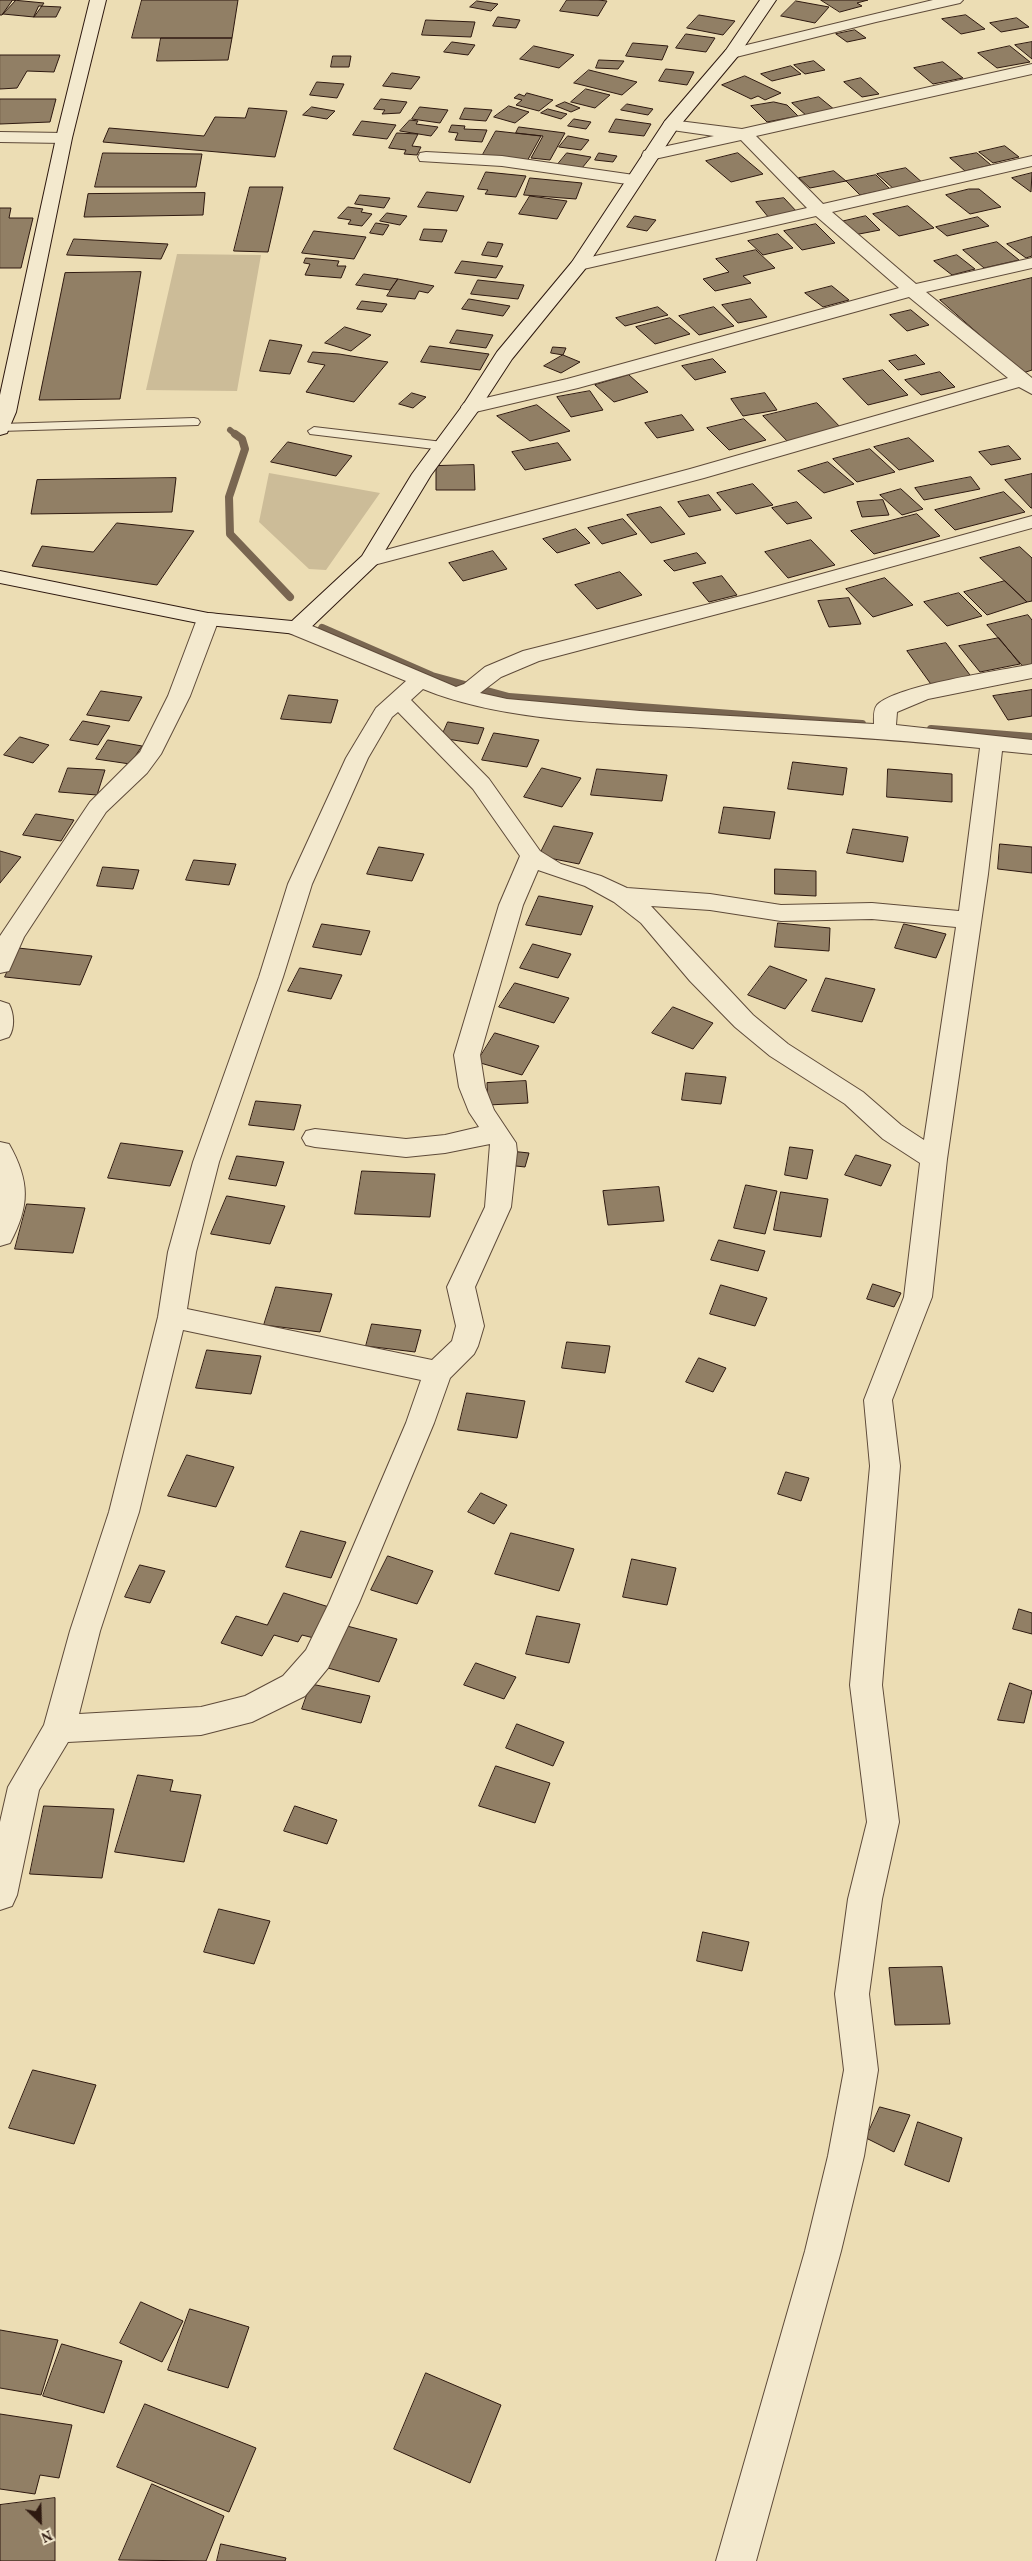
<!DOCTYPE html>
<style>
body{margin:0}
#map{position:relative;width:1032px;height:2561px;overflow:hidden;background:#ecddb4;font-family:Vollkorn,serif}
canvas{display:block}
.north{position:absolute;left:15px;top:2496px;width:50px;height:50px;-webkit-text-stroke:4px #f3e9ce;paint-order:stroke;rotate:156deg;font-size:14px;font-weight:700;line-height:20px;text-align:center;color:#2e1910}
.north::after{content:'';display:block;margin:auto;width:18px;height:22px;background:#2e1910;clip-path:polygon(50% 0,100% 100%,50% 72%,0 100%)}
</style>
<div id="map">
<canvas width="1032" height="2561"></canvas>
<div class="north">N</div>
</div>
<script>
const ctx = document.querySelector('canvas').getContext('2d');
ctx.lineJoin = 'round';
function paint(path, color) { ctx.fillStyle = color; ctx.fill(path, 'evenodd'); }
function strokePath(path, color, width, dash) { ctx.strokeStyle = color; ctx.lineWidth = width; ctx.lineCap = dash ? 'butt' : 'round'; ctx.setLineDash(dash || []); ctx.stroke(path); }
const green = new Path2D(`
 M177 254 261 255 237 391 146 390Z
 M269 473 380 493 326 570 309 569 259 522Z`);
const streamFar1 = new Path2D(`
 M230 430 236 435`);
const stream = new Path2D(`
 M235 434 242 439 245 449 229 497 230 534 290 597
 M322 628 432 676 509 697 862 724
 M931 729 1032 737`);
const building = new Path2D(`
 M0 0H16L2 15H0Z
 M13 0 44 3 34 17 3 14Z
 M142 0H238L232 38H132Z
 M567 0H598L607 1 598 16 560 11Z
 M821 0H868L857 3 862 6 840 12Z
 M477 1 498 4 491 11 470 7Z
 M796 1 829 7 815 23 781 16Z
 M39 6 61 7 56 17H34Z
 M699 15 735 21 723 35 687 28Z
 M966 15 985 29 961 34 942 19Z
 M498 17 520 20 516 28 493 26Z
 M1017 18 1029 27 1001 32 990 23Z
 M426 20 475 22 471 37 422 35Z
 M855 30 866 38 847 42 836 34Z
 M686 34 715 38 706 52 676 48Z
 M161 38H232L228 60 157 61Z
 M452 42 475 45 468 55 444 52Z
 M1032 42V59L1015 45Z
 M633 43 668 46 662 60 626 56Z
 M534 46 574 55 559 68 520 59Z
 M1010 46 1030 62 997 68 978 53Z
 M0 55H60L54 72 27 71 17 88 0 89Z
 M333 56H351L349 67H331Z
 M599 60 624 61 618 69 596 68Z
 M814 61 825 70 805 74 794 65Z
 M943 62 963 78 933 84 914 68Z
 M791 66 801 74 772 81 761 74Z
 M666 69 694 72 687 85 659 81Z
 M589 70 637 82 622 95 574 83Z
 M392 73 420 77 411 89 383 86Z
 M745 76 781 93 765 100 758 96 751 99 722 85Z
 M861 78 879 94 862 97 844 82Z
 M317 82 344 84 337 98 310 95Z
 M586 89 610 95 595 108 571 102Z
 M527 93 553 100 539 111 516 105 522 100 514 98 519 94 524 96Z
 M819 97 835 110 807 116 792 103Z
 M0 99H56L50 122 0 124Z
 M381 99 407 102 400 113 382 114 385 110 374 109Z
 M565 102 580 108 571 112 556 106Z
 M774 102 787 105 798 116 767 122 751 106Z
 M627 104 653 109 648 115 621 110Z
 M509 106 529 112 515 123 494 117Z
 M312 107 335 111 327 119 303 115Z
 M420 107 448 110 440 123 412 119Z
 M249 108 287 111 275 157 103 142 109 128 204 136 215 117 245 118Z
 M465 108 492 110 486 121 460 119Z
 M548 109 567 114 561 119 541 113Z
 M574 119 591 122 586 129 568 126Z
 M616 119 651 124 644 136 609 132Z
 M410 120 418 121 416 124 438 127 431 136 400 131Z
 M362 121 396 125 387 139 353 135Z
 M452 125 465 126 464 129 487 130 482 142 455 140 458 133 449 132Z
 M519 127 565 133 550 160 531 158 543 136 516 133Z
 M496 131 541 136 526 163 481 158Z
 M397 133 418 134 412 146 421 147 417 155 404 154 406 150 389 148Z
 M568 136 589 140 581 150 559 147Z
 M1005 146 1019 157 993 163 979 152Z
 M103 153 202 154 196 187H95Z
 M567 153 591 157 582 168 558 164Z
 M599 153 617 156 613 162 595 160Z
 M738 153 763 174 731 182 706 161Z
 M977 153 991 165 965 171 950 158Z
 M906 168 924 184 895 190 877 174Z
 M834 171 846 181 810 188 799 178Z
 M486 172 526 176 516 197 485 194 488 190 478 189Z
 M1032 173 1031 192 1012 178Z
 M876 175 890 189 860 195 846 181Z
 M530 178 582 183 576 199 524 195Z
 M250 187H283L268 252 234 251Z
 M969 189H979L1001 207 970 214 946 195Z
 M427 192 464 196 457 211 418 207Z
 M205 193 203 215 84 217 88 194Z
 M360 195 390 198 384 208 355 204Z
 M530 196 567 201 557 219 519 214Z
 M784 198 798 213 769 218 756 202Z
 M908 206 934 228 899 236 873 214Z
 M348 207 363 209 361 212 372 214 362 226 348 224 351 220 338 218Z
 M0 208H11L9 218H33L21 268H0Z
 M387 213 407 216 400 225 380 221Z
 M635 216 656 220 647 231 627 227Z
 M866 216 880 230 854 235 840 222Z
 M978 217 989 226 947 236 936 227Z
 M376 223 389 225 383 235 370 233Z
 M816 224 835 243 802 250 784 231Z
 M424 229 447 230 442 242 420 240Z
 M314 231 366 237 354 259 302 253Z
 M778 234 793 248 763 255 748 241Z
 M1032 237V256L1026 258 1007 244Z
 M74 239 168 244 161 259 67 255Z
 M488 242 503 244 497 257 482 255Z
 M997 242 1019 260 984 268 963 250Z
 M756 250 775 268 743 276 751 283 715 291 703 279 729 272 716 259Z
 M957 255 975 269 952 275 934 261Z
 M306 258 339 261 337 266H346L341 278 305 275 310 264 304 263Z
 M462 261 503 266 496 278 455 273Z
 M141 272 120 399 39 400 65 273Z
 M364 274 398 279 390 290 356 285Z
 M1032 278V370L1023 373 940 300Z
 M398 279 434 286 428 293 419 291 415 299 387 296Z
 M478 280 524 285 518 299 471 294Z
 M832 286 849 300 823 307 805 293Z
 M469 299 510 306 503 316 462 309Z
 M751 299 767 317 738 323 722 305Z
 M362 301 387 304 382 312 357 309Z
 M658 307 668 315 625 326 616 318Z
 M714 307 734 326 699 335 679 316Z
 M911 310 929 325 907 331 890 315Z
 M670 318 690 334 655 344 636 327Z
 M345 327 371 335 351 351 325 343Z
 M457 330 493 335 486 348 450 343Z
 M270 340 302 345 290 374 260 371Z
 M430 346 489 354 480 370 421 362Z
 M553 347 566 348 563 355 551 353Z
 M313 352 339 354 388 362 354 402 306 392 325 365 308 362Z
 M563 355 580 362 561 373 544 366Z
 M916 355 925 364 898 370 889 361Z
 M713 359 726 372 695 380 682 366Z
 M883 370 908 395 868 405 843 379Z
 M940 372 955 387 921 395 905 380Z
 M629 375 648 392 614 402 595 385Z
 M590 391 603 410 571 417 557 397Z
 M412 393 426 397 413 408 399 404Z
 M765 393 777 410 743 416 731 399Z
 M817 403 843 430 789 443 763 416Z
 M537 405 570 431 530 441 497 416Z
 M682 415 694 430 657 438 645 423Z
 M744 419 766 440 729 450 707 428Z
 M909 438 934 461 899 470 874 447Z
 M288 442 352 456 336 476 271 462Z
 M558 443 571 460 525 470 512 452Z
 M1009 446 1021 459 991 465 979 452Z
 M870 449 895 472 857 482 833 459Z
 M828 462 854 484 824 493 798 471Z
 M474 465 475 490H436V466Z
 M1032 474V508H1031L1005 480Z
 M971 477 980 489 924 500 915 488Z
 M176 478 172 512 31 514 37 480Z
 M753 484 773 505 736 514 717 493Z
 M901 489 923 509 902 515 880 495Z
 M1004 492 1025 512 955 530 935 510Z
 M709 495 721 510 689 517 678 502Z
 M883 500 889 515 862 517 857 502Z
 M797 502 812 518 787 524 772 508Z
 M661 507 685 534 651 543 627 515Z
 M917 514 940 536 874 554 851 531Z
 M623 519 637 534 602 544 588 528Z
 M117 523 194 531 157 585 32 566 42 546 93 552Z
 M576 529 590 543 557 553 543 539Z
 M811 540 835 565 788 578 765 552Z
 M1020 547 1032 558V601L1027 602 980 558Z
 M493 551 507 569 463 581 449 563Z
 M697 553 706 563 674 571 664 561Z
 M620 572 642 595 597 609 575 585Z
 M722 576 737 595 709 602 693 583Z
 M885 578 913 605 873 617 846 589Z
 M1005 581 1027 602 987 615 964 592Z
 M959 593 982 616 947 626 924 602Z
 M849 598 861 624 829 627 818 601Z
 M1028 615 1032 620V668L1026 670 987 625Z
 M999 638 1020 664 980 672 959 646Z
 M946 643 973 679 933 687 907 651Z
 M1032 690V716L1008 720 993 696Z
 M101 691 142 697 129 721 87 715Z
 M289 695 338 700 331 723 281 719Z
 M83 721 110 726 98 745 70 740Z
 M448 722 484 728 478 744 441 738Z
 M494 733 539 740 527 767 482 760Z
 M20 737 49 745 33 763 4 755Z
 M108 740 142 746 130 764 96 759Z
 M793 762 847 768 843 795 788 789Z
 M68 768 105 770 97 795 59 792Z
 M542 768 581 778 562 807 524 797Z
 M597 769 667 775 662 801 591 795Z
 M888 769 952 774V802L887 797Z
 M724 807 775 812 770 839 719 833Z
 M36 814 74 820 61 841 23 835Z
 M554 826 593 833 579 864 539 856Z
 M853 829 908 837 903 862 847 853Z
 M1000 844 1032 847V873L998 869Z
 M379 847 424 854 412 881 367 874Z
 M0 851 21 857 0 883Z
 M194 860 236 864 229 885 186 880Z
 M103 867 139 870 133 889 97 886Z
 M775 869 816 871V896L775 894Z
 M539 896 593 906 581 935 526 925Z
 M778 923 830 928 829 951 775 947Z
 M322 924 370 931 361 955 313 947Z
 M904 924 946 934 936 958 895 948Z
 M533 944 571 954 558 978 520 968Z
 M18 948 92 956 80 985 5 977Z
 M770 966 807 980 785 1009 748 995Z
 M300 968 342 975 331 999 288 991Z
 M826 978 875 989 862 1022 812 1011Z
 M515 983 569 998 554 1023 499 1007Z
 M673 1007 713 1023 693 1049 652 1033Z
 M495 1033 539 1046 522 1075 477 1062Z
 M686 1073 726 1077 721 1104 682 1100Z
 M526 1081 528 1103 488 1105 487 1083Z
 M256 1101 301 1105 294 1130 249 1125Z
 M121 1143 183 1151 170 1186 108 1178Z
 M790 1147 813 1150 807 1179 785 1175Z
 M510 1151 529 1153 525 1167 507 1165Z
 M856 1155 891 1165 881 1186 845 1175Z
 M237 1156 284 1162 276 1186 229 1179Z
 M362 1171 435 1174 430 1217 355 1214Z
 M746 1185 777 1191 765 1234 734 1228Z
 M659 1187 664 1221 608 1225 603 1191Z
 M781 1192 828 1199 821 1237 774 1230Z
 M227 1196 285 1206 270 1244 211 1234Z
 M27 1204 85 1208 73 1253 15 1249Z
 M719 1240 765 1251 758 1271 711 1260Z
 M873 1284 901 1293 894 1307 867 1299Z
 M721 1285 767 1298 755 1326 710 1314Z
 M276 1287 332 1294 320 1332 264 1325Z
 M372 1324 421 1330 415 1352 366 1346Z
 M567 1342 610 1346 605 1373 562 1368Z
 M207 1350 261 1356 251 1394 196 1388Z
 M699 1358 726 1368 713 1392 686 1382Z
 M467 1393 525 1401 517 1438 458 1430Z
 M187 1455 234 1467 216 1507 168 1496Z
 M786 1472 809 1478 801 1501 778 1494Z
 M481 1493 507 1505 494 1524 468 1512Z
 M301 1531 346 1542 331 1578 286 1567Z
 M511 1533 574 1549 559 1591 495 1574Z
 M388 1556 433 1571 417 1604 371 1590Z
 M632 1559 676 1568 667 1605 623 1597Z
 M140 1565 165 1571 150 1603 125 1597Z
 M284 1593 329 1607 314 1638 302 1635 298 1642 274 1635 262 1656 221 1643 236 1616 267 1625Z
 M1019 1609 1032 1613V1634L1013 1629Z
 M537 1616 580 1624 569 1663 526 1654Z
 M347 1626 397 1639 379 1682 328 1668Z
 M476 1663 516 1677 504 1699 464 1685Z
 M1010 1683 1032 1691 1024 1723 998 1720Z
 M311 1684 370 1696 361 1723 302 1709Z
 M517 1724 564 1742 553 1766 506 1748Z
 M496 1766 550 1783 535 1823 479 1806Z
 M138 1775 173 1780 170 1791 201 1795 184 1862 115 1852Z
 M44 1806 114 1809 102 1878 30 1874Z
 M295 1806 337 1820 327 1844 284 1831Z
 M219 1909 270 1921 254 1964 204 1952Z
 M703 1932 749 1942 742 1971 697 1961Z
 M942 1967 950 2024 895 2025 889 1968Z
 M33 2070 96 2085 74 2144 9 2128Z
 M880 2107 910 2115 894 2152 866 2138Z
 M918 2122 962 2138 949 2182 905 2165Z
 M141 2302 183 2321 162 2362 120 2343Z
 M190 2309 249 2327 228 2388 168 2370Z
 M0 2330 58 2340 41 2395 0 2388Z
 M62 2344 122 2361 104 2413 43 2396Z
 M426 2373 501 2405 470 2483 394 2449Z
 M145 2404 256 2448 229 2512 117 2467Z
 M0 2414 72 2425 59 2478 40 2475 35 2494 0 2489Z
 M152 2484 224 2516 206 2561 119 2560Z
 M55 2498V2561H0V2505Z
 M221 2544 286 2558 285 2561H217Z`);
const lane = new Path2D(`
 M194 418 198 419 200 422 198 425 0 431 1 424Z
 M314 427 443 442 449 446 443 450 310 434 308 431Z`);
const street = new Path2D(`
 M933 0H963L960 3 876 22 732 58 724 53 726 50Z
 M1032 64V74L756 136 823 204 1032 156V166L832 212 916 284 1032 258V268L926 292 1032 378V394L1019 387 704 478 370 566 363 564 360 560 363 556 690 469 1008 378 909 297 578 388 471 413 464 411 461 407 464 403 567 379 899 288 816 216 579 270 573 269 570 265 573 261 807 208 741 140 650 160 644 159 642 155 644 151 714 136 665 129 663 125 665 121 671 120 742 129Z
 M0 132 64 133 72 138 64 143 0 142Z
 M426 152 502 156 634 175 640 176 643 180 640 184 634 185 502 166 420 161 418 157 420 153Z
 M1032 516V528L763 602 539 661 501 677 480 693 507 699 640 711 874 724C874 718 873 710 877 705 897 685 1000 671 1032 664V678L928 699 897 712 896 725 1032 740V754L1002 751 988 874 947 1159 932 1297 892 1400 900 1466 882 1685 899 1822 882 1899 869 1994 878 2070 864 2156 841 2251 756 2561H716L805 2251 828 2156 844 2070 835 1994 848 1899 867 1822 850 1685 870 1466 864 1400 904 1297 920 1163 883 1139 845 1104 770 1056 735 1027 690 981 641 923 614 902 585 886 538 870 523 905 480 1055 485 1087 494 1110 516 1143 517 1152 511 1207 475 1287 484 1326 478 1346 474 1354 450 1378 434 1423 359 1603 328 1668 305 1696 252 1722 201 1735 68 1742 39 1790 17 1895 12 1906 0 1910V1822L8 1787 44 1725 70 1631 109 1512 158 1317 168 1252 193 1162 259 977 288 884 346 758 376 708 406 681 289 633 286 628 289 623 297 622 305 623 456 687 464 684 485 667 523 651 749 594ZM423 689C501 721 605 723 689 727 786 733 883 738 980 748L959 911 872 903 781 905 710 894 627 888 601 876 561 864 540 851 489 779 411 700ZM398 712 473 789 520 856 499 905 454 1055 459 1087 469 1112 479 1127 445 1135 406 1139 315 1129 306 1131 302 1138 306 1145 315 1147 406 1157 445 1153 490 1144 485 1207 447 1287 456 1326 452 1341 432 1360 187 1309 196 1252 219 1162 283 977 312 884 368 758 392 717ZM651 906 710 910 781 921 872 919 956 927 924 1140 901 1125 863 1092 788 1044 753 1015ZM183 1330 421 1380 406 1423 329 1603 306 1650 283 1676 245 1696 201 1707 79 1714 100 1631 139 1512Z
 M208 613 216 614 219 619 190 696 161 754 147 773 106 812 24 937 9 971 0 973V936L90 802 140 752 168 696 197 619 200 614Z
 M0 1001 9 1004C14 1013 15 1028 9 1037L0 1040Z
 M0 1142 9 1144C30 1181 30 1206 10 1243L0 1246Z`);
const secondary = new Path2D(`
 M90 0H106L72 138 16 412 7 433 0 435V395L56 138Z
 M760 0H776L738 56 677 129 585 269 512 359 478 411 431 475 377 564 305 633 297 634 208 625 0 583V571L208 613 292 621 362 556 412 474 463 405 497 352 572 262 665 121 726 50Z`);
paint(green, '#ccbc98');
strokePath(streamFar1, '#796651', 6);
strokePath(stream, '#796651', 8);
paint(building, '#917f65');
strokePath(building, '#2e1910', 1);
strokePath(lane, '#5e4a39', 2);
strokePath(street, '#5e4a39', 2);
strokePath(secondary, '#2e1910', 2);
paint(lane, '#f3e9ce');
paint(street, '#f3e9ce');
paint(secondary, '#f3e9ce');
</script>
